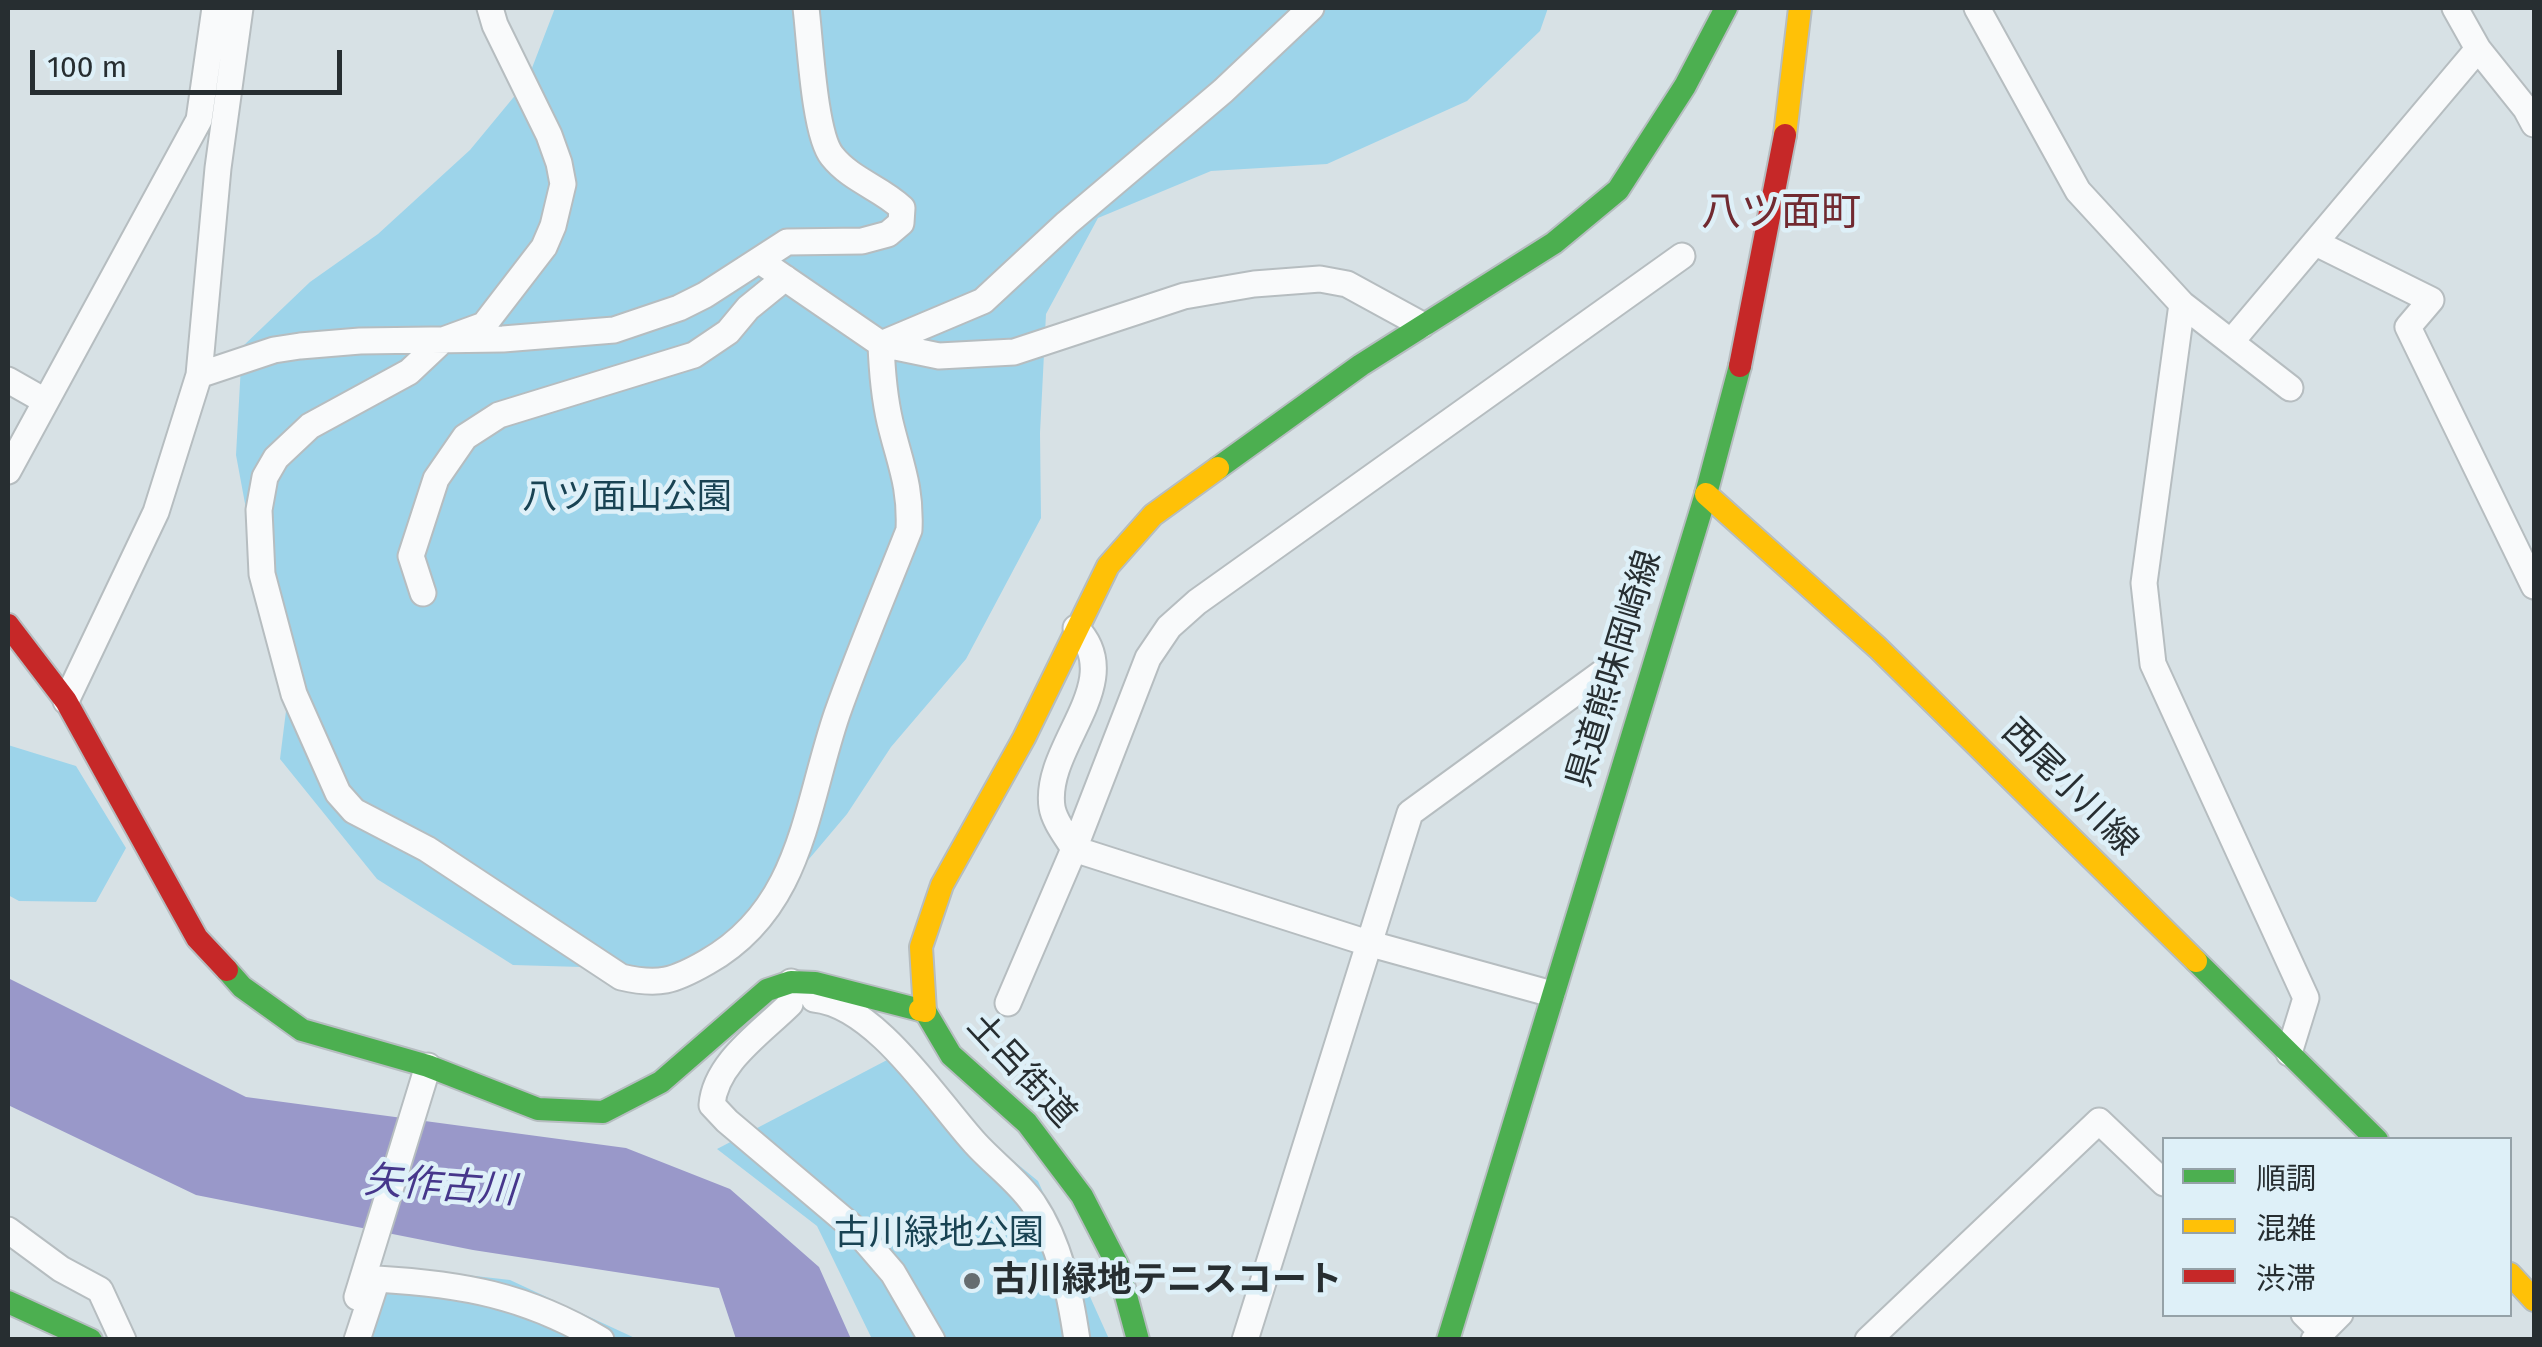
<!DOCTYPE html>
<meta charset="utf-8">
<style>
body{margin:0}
#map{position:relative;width:2542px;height:1347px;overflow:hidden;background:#d7e1e5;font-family:"Fira Sans","Noto Sans JP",sans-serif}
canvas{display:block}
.frame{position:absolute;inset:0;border:10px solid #272e31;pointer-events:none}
.legend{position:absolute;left:2162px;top:1137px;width:350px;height:180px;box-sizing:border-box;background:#def0f8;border:2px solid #95a2a8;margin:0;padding:12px 18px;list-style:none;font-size:30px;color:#272e31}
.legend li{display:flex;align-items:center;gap:20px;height:50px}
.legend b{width:50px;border:2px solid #95a2a8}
.scale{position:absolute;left:30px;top:50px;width:312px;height:45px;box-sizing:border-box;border:5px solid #272e31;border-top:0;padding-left:12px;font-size:30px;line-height:35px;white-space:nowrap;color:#272e31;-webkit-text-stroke:8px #def0f8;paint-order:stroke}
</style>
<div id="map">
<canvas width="2542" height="1347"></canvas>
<div class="frame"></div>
<ul class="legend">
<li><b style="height:12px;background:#4caf50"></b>順調</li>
<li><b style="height:12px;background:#ffc107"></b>混雑</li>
<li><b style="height:12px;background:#c62828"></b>渋滞</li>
</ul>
<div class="scale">100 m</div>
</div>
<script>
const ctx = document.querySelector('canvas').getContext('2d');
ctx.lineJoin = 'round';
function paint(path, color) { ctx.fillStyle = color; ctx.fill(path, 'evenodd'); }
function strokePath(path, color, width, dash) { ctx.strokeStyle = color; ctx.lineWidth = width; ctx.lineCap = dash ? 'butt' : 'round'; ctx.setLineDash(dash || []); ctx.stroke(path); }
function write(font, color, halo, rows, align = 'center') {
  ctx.font = font + ' "Fira Sans","Noto Sans JP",sans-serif'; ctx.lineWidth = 9; ctx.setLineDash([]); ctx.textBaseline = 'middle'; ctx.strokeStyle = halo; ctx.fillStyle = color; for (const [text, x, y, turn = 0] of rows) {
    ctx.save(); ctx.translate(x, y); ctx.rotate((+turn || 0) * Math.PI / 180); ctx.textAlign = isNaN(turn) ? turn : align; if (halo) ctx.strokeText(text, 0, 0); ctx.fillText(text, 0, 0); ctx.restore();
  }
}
const green = new Path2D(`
 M555 8H1548L1540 31 1467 101 1327 164 1211 171 1098 218 1046 314 1040 433 1041 518 966 659 891 747 847 814 777 897 685 970 513 965 377 879 280 759 287 703 262 595 236 455 242 347 310 282 378 234 470 150 527 81Z
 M8 745 76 766 126 848 96 902 19 901 8 895Z
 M889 1059 1038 1181 1109 1339H872L817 1226 717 1149Z
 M388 1266 510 1280 637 1339 349 1340 364 1297Z`);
const water = new Path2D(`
 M8 978 246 1097 626 1148 730 1189 819 1267 851 1339H736L719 1288 473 1250 196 1195 8 1105Z`);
const street = new Path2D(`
 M490 8 495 25 549 135 559 163 563 184 553 226 544 247 484 325 443 340 409 372 310 426 276 458 265 477 259 510 262 574 294 694 338 793 354 811 427 849 621 977C659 986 674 981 707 962 802 908 805 808 837 714 859 652 885 591 909 530 911 485 900 464 890 422 884 396 882 371 881 344
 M1977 8 2078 191 2182 304 2290 388
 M2455 8 2478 49 2526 109 2534 124
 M2316 243 2431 300 2408 327 2534 586
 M760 261 881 344 939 356 1014 352 1184 296 1254 284 1320 279 1347 284 1422 325
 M2182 304 2144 583 2153 664 2306 998 2289 1053
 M2231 342 2478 49
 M881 344 983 301 1067 223 1223 91 1311 8
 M199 375 274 350 300 346 360 341 503 339 614 330 679 308 705 295 787 242 862 241 888 234 901 223 902 208C881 188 851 180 832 156 814 134 810 39 806 8
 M8 380 45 401
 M8 471 199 120 215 8
 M423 593 411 556 436 479 465 437 499 415 694 355 728 332 748 308 785 278
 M1076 628C1129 682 1043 746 1052 807 1054 821 1067 837 1074 849L1371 944 1552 994
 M66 701 156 512 199 375 218 168 240 8
 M791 982 790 1004C762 1032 715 1063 712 1105L727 1121 856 1230 893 1273 932 1340
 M814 999C876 1005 935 1099 975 1143 993 1163 1018 1181 1033 1203 1060 1243 1070 1293 1077 1340
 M1008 1003 1074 849 1148 658 1169 627 1197 602 1682 256
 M8 1230 61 1269 100 1290 123 1340
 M357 1297 428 1066
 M2304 1314 2322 1332
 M357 1340 377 1279C461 1284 526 1295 601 1340
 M1245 1340 1410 813 1602 673
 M1868 1340 2099 1121 2164 1183
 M2314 1340 2340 1314`);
const fast = new Path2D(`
 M1218 468 1361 365 1554 243 1618 190 1685 86 1726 8
 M2196 961 2377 1140
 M227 970 242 987 302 1030 428 1066 538 1109 603 1112 661 1082 767 990 791 982 815 983 920 1010
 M925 1011 951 1055 1027 1123 1082 1196 1118 1266 1138 1340
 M8 1302 91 1340
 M1448 1340 1706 494 1740 366`);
const slow = new Path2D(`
 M1785 135 1800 8
 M1706 494 1878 648 2196 961
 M920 1010 925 1011 921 947 942 885 1024 738 1108 566 1153 515 1218 468
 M2510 1274 2534 1300`);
const jam = new Path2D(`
 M1740 366 1785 135
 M8 625 66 701 197 938 227 970`);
const markers = [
 [972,1281,10,"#656d70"]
];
const parkNames = [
 ["八ツ面山公園",627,498],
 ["古川緑地公園",939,1234]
];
const streetNames = [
 ["県道熊味岡崎線",1615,669,-73],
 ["西尾小川線",2069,788,45],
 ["土呂街道",1021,1071,47]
];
const poiNames = [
 ["古川緑地テニスコート",992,1281]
];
const waterNames = [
 ["矢作古川",440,1187,4]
];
const quarterNames = [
 ["八ツ面町",1781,214]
];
paint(green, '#9dd4ea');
paint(water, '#9998c9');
strokePath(street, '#b6bdc0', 29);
strokePath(fast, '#b6bdc0', 26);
strokePath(slow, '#b6bdc0', 26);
strokePath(jam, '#b6bdc0', 26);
strokePath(street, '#f9fafb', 25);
strokePath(fast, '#4caf50', 22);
strokePath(slow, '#ffc107', 22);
strokePath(jam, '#c62828', 22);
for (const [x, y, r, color] of markers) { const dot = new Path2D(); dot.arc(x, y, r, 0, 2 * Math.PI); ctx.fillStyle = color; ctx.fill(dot); strokePath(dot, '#def0f8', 4); }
write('35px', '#194353', '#def0f8', parkNames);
write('35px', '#272e31', '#def0f8', streetNames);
write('bold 35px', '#272e31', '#def0f8', poiNames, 'left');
write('italic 38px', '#46378b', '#def0f8', waterNames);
write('40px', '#712a31', '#def0f8', quarterNames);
</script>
